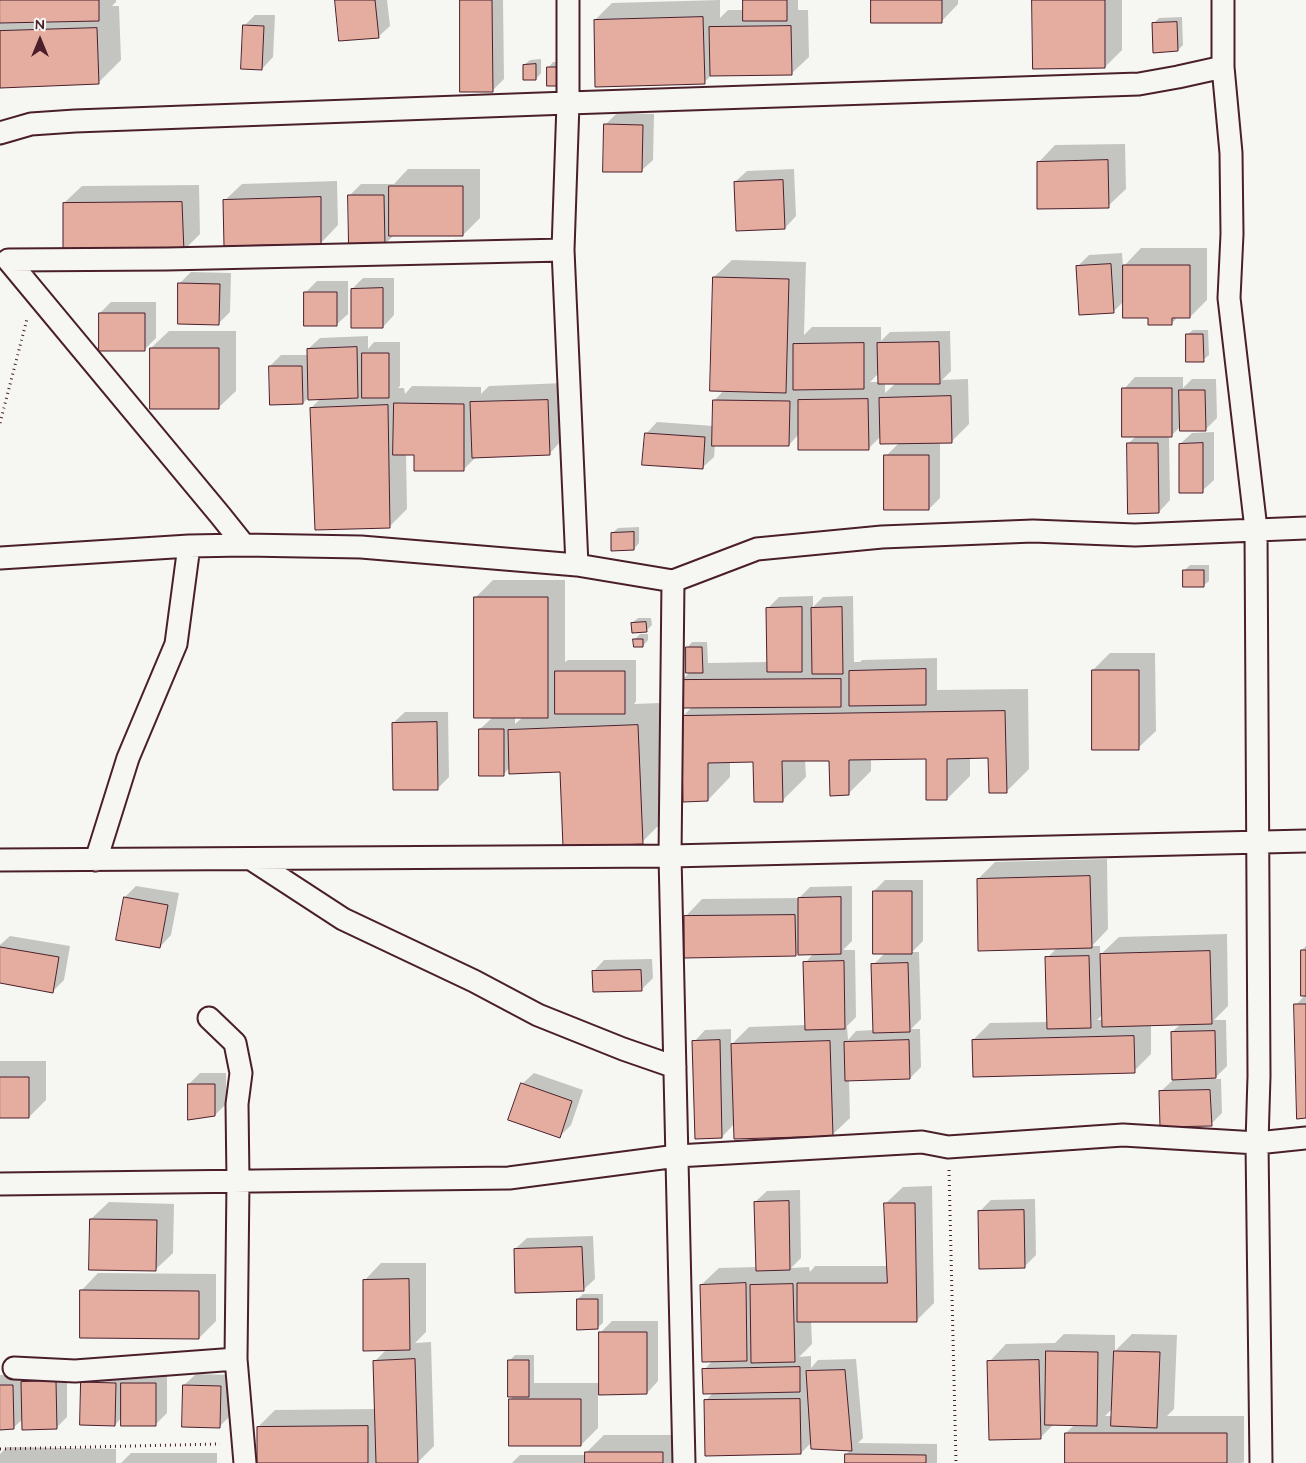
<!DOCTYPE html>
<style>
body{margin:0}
#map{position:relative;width:1306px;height:1463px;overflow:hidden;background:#f6f6f2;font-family:"Architects Daughter",sans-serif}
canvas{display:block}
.north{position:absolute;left:15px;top:15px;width:50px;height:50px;-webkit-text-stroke:4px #f6f6f2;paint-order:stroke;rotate:0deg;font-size:14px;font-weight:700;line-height:20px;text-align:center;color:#4a1f2b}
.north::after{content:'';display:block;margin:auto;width:18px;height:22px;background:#4a1f2b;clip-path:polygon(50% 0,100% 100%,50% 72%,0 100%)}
</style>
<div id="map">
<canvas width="1306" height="1463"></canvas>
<div class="north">N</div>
</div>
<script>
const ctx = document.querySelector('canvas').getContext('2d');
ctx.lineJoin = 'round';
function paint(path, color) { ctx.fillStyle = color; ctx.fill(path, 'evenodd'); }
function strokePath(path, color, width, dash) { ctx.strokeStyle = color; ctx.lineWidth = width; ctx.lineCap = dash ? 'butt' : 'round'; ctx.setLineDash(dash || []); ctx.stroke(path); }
const shadow = new Path2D(`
 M0 0H116V2L112 6H119L121 60 98 83 0 86Z
 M337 0H387L390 26 378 37Z
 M461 0H503L504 79 492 91Z
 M720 0V18L728 10H745V0H798V10H808L809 57 791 74 712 75 704 82 595 20 612 3Z
 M872 0H958V4L941 22Z
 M1034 0H1122V50L1105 67Z
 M255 15H275L273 57 262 69 244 26Z
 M1182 17 1183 45 1178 50 1153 24 1159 18Z
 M541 59V73L536 79 524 65 530 60Z
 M553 62H562V79L556 85 548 68Z
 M617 113 654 114 653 160 641 171 605 125Z
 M1125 144 1126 189 1108 206 1038 163 1055 145Z
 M408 169H480V218L463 235H394L384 245 349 196 361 184H394Z
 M794 169 796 216 785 228 735 182 747 171Z
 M337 181 338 225 321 243 224 201 242 184Z
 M199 185 200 234 183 251 64 203 82 186Z
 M1141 248H1207V300L1190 317H1178L1171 324 1149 317 1124 301 1114 311 1077 267 1089 255 1122 253 1123 267Z
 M732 260 806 262 804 335 812 327H881V341L890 332 950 331 951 371 942 380 968 379 969 424 952 441 940 442V498L929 509 886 456 899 443 881 436 869 448 799 434 789 445 715 444 714 457 702 468 646 434 657 422 714 426V401L724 390 714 277ZM879 373V382H870ZM885 383H896L885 393Z
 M191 272 231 273 230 312 219 323 179 284Z
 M363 278H394V315L383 327 352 289Z
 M317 281H348V314L336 325 306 292Z
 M111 302H156V338L145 349 100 313Z
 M1193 330H1208L1209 355 1203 360 1187 335Z
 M169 331H236V391L218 408 151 348Z
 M368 336V349L374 342H400V386L398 388H404L405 394 412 386 481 387V394L489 386 565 383 566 436 549 454 477 456 463 470 415 454H406L407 509 389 527 311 408 321 398 310 396 303 403 270 366 281 355H309L308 349 320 338Z
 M1135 377H1183V388L1192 379H1216L1217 418 1205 430 1181 426 1172 435H1169L1170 500 1159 512 1128 444 1137 435 1124 389Z
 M1214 432V480L1202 491 1180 444 1192 433Z
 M639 527V543L634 549 612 533 618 528Z
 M1190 565H1209V581L1203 586 1185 570Z
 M493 580H565V662L568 660H636V701L634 704 661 703 665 819 642 842 561 771 510 767 504 774 480 729 493 717 475 598ZM515 717H523L515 724Z
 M813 596V607L823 597 853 596 854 662H860L862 660 937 658V690L1028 689 1029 769 1006 792 989 757H970V776L947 799 927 758 871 759V771L848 794 831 760H805L806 777 783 800 755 761H730V777L708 800 682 717 693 706 682 680 690 672 687 648 692 642H707L708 663 768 662V608L779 597Z
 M638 618H651L652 625 646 631 632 623Z
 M640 634H648V640L643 646 635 639Z
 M1110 653H1155L1156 731 1138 748 1093 670Z
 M405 712H448L449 777 437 789 393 723Z
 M1107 859 1108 929 1092 946H1100V955L1119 937 1227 934 1228 1006 1214 1020H1226L1227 1066 1214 1079H1221L1222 1113 1211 1124 1160 1092 1173 1080 1172 1032 1181 1024 1151 1025V1054L1134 1071 973 1040 990 1023 1048 1022 1047 958 1057 948 978 879 995 862ZM1103 1014V1020H1097Z
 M885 880H923V941L912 952H919L921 1019 911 1029H920L921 1067 910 1078 849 1080 850 1118 832 1135 734 1124 722 1137 694 1042 705 1030 731 1029V1045L749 1027 806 1025 805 963 814 953 800 951 795 955 685 917 702 899 799 898 810 887 852 886V941L843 950H855L856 1017 847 1026 848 1040 856 1031 874 1030 873 965 885 953 874 891Z
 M136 886 179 893 171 935 160 947 125 897Z
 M10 936 70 946 64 980 53 991 0 982V945Z
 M1306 946V1117L1296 1005 1306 994 1302 950Z
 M652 959 653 978 641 990 593 972 604 960Z
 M0 1061H46V1100L29 1117H0Z
 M200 1073H226V1104L215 1115 189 1084Z
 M534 1073 583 1090 571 1125 560 1136 522 1084Z
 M932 1186 934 1303 917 1320H811L812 1344 799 1357 811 1356V1368L818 1360 856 1359 863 1438 858 1443 937 1444V1463H846V1454L851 1450 812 1442 801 1453 705 1401 714 1392 704 1370 713 1360 701 1285 719 1268 757 1267 755 1202 767 1191 800 1190 801 1258 791 1268 809 1267 810 1272 815 1266H887L885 1204 903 1187Z
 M1035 1199 1036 1255 1024 1267 980 1211 991 1200Z
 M109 1202 174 1204 173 1253 155 1270 91 1219Z
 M593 1236 595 1279 583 1290 515 1249 527 1238Z
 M381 1263H426V1332L415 1343 431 1342 434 1446 417 1463H258V1427L275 1410 376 1409 375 1361 386 1350 364 1281Z
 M98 1273 216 1274V1321L199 1338 81 1291Z
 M583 1294H603V1323L597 1328 578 1299Z
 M612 1321H658V1381L647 1393H598V1428L581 1445 510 1400 514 1396 509 1361 515 1355H534V1383H600V1333Z
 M1064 1334 1115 1335V1351L1132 1334 1177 1335 1174 1409 1167 1416H1244V1462L1242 1463H1066V1433L1075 1424H1054L1040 1438 989 1362 1006 1344 1055 1343ZM1113 1408 1112 1416H1105Z
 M67 1370V1417L56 1428 23 1419 13 1428H0V1375L24 1374V1380L33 1371Z
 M94 1372H127V1379L134 1372H167V1413L155 1425 122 1417 115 1425 82 1383Z
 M196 1374 232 1375 231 1415 220 1426 184 1385Z
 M604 1435H680V1463H512L520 1455H587V1452Z
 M7 1447 116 1449V1463H0V1454Z
 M131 1453H217V1463H121Z`);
const building = new Path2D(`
 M0 0H99V21L0 23Z
 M335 0H375L379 38 339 41Z
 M460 0H492L493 92H460Z
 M743 0H787V21H743Z
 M871 0H942V23H871Z
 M1032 0H1105V68L1033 69Z
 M703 17 705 84 595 87 594 20Z
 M1177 22 1178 51 1153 53 1152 23Z
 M243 25 264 26 262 70 241 69Z
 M791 26 792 75 710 76 709 27Z
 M97 28 99 84 0 88V31Z
 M536 64V80H523V65Z
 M547 67H557V86H547Z
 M604 124 643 125 642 172H603Z
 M1108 160 1109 208 1037 209V162Z
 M783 180 785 229 736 231 734 182Z
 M389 186H463V236H389Z
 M348 195H384L385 246H349Z
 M321 197V244L224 246 223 200Z
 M182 202 184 252 63 253V203Z
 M1111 264 1114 313 1079 315 1076 266Z
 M1123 265H1190V318H1172V325H1148V318H1123Z
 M713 277 789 279 786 393 710 391Z
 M178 283 220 284 219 325 178 324Z
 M383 288V328H351V289Z
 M304 292H337V326H304Z
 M99 313H145V351H99Z
 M1186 334H1203L1204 362H1186Z
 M939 342 940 384H878L877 343Z
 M864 343V389L793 390V344Z
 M357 347 358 398 308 400 307 349Z
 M150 348H219V409H150Z
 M362 353H389V398H362Z
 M269 366H302L303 404 270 405Z
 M1122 388H1172V437H1122Z
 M1179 390H1205L1206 431H1180Z
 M951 396 952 443 880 444 879 398Z
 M868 399 869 450H798V400Z
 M548 400 550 455 472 458 470 402Z
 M713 400 790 401 789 446H712Z
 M394 403 464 404V471H414V455H393Z
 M388 405 390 528 315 530 310 408Z
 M645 433 705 437 703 469 642 465Z
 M1127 443H1158L1159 513 1128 514Z
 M1203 443V493H1179V444Z
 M884 455H929V510H884Z
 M634 532V550L611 551V533Z
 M1183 570H1204V587H1183Z
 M474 597H548V718H474Z
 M802 607V672H767L766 608Z
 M842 607 843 674H812L811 608Z
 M646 622 647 632 632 633 631 623Z
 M633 639H643V647H634Z
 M686 647H702L703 673H686Z
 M926 669V705L849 706V671Z
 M1092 670H1139V750H1092Z
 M555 671H625V714H555Z
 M841 679V707L681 708 680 680Z
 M1005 711 1007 793H989L988 758 947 759V800H926V759L849 760V795L830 796 829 761H782L783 802H754L753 762 708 763V801L683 802 681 716Z
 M437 722 438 790H393L392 723Z
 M638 725 643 844 563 847 560 772 509 774 508 730Z
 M479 729H504V776H479Z
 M1090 876 1092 948 978 951 977 879Z
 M873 891H912V954H873Z
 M124 897 168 905 160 948 116 940Z
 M841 897V954L798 955V898Z
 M795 915 796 956 684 958V916Z
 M0 947 59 957 53 993 0 983Z
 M1301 950H1306V996H1301Z
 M1210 951 1212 1024 1102 1027 1100 954Z
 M1089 956 1091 1028 1047 1029 1045 957Z
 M844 961 845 1029 805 1030 803 962Z
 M908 963 910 1032 873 1033 871 964Z
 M641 970 642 991 593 992 592 971Z
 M1294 1004H1306V1118L1297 1119Z
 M1215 1031 1216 1078 1172 1080 1171 1032Z
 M1134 1036 1135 1073 973 1077 972 1040Z
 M720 1040 722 1138 695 1139 692 1041Z
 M909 1040 910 1079 845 1081 844 1042Z
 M830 1041 833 1136 734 1139 731 1044Z
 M0 1077H29V1118H0Z
 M521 1083 572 1101 560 1138 508 1120Z
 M188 1084H215V1116L188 1120Z
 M1210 1090 1212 1126 1160 1127 1159 1091Z
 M789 1201 790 1270 756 1271 754 1202Z
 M884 1203H915L917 1322H797V1283H887Z
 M1024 1210 1025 1268 979 1269 978 1211Z
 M90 1219 157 1220 156 1271 89 1270Z
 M582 1247 584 1291 515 1293 514 1249Z
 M409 1279 410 1350 363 1351V1280Z
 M746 1283 747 1361 702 1362 700 1285Z
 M793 1284 795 1362 751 1363 750 1285Z
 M80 1290 199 1291V1339L80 1338Z
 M577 1299H598V1329L577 1330Z
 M599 1332H647V1394L599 1395Z
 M1046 1351 1098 1352 1097 1426 1045 1425Z
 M1114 1351 1160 1352 1157 1428 1111 1426Z
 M415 1359 418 1463H376L373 1361Z
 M508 1360H529V1397H508Z
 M1039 1360 1041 1439 989 1440 987 1361Z
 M800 1367V1392L703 1394 702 1369Z
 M845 1370 852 1451 811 1449 806 1371Z
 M56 1381 57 1429 22 1430 21 1382Z
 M81 1382 116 1383 115 1426 80 1425Z
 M121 1383H156V1426H121Z
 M0 1385H13L14 1429 0 1430Z
 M183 1385 221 1386 220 1428 182 1427Z
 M509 1399H581V1446H509Z
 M800 1399 801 1454 705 1456 704 1400Z
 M368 1426V1463H257V1427Z
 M1065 1433H1227V1463H1065Z
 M585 1452H663V1463H585Z
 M845 1454 926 1455V1463H845Z`);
const path = new Path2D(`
 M0 423 27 319
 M949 1170 956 1463
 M0 1449 220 1444`);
const minor = new Path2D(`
 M568 0V103L563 250 577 565 673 581 757 549 882 537 1033 531 1135 535 1306 528
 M1223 0V67L1231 153 1232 234 1229 298 1256 529 1259 1076 1257 1143 1261 1463
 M0 133 31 124 75 121 568 103 1139 84 1178 77 1223 67
 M244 545 220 515 8 260 167 259 563 250
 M0 558 189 546 244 545 361 547 577 565
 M673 581 670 856 684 1463
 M251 859 343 919 474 981 538 1015 623 1049 675 1067
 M0 860 670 856 1306 841
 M96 860 128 758 176 644 189 546
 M209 1018 235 1043 241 1073 237 1104 238 1181 236 1359 245 1463
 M0 1184 509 1178 677 1156 922 1142 948 1147 1123 1135 1257 1143 1306 1138
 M14 1368 75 1371 236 1359`);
paint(shadow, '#0003');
paint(building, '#e5ad9f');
strokePath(building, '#4a1f2b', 1);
strokePath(minor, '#4a1f2b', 25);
strokePath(path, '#4a1f2b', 3, [1, 4]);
strokePath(minor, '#f6f6f2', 21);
</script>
